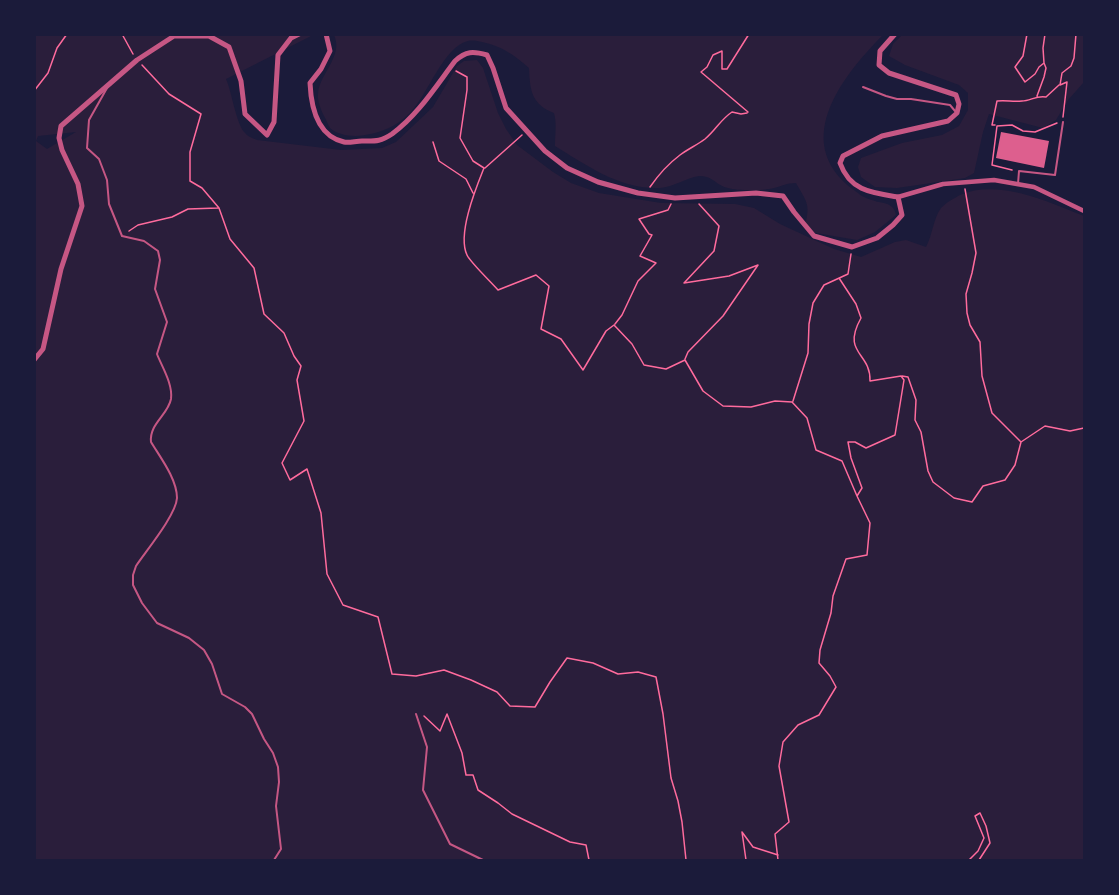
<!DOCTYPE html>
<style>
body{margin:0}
#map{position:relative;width:1119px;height:895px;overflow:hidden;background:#1b1b3a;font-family:"Varela Round",sans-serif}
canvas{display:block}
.frame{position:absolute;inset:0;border:36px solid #1b1b3a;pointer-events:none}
</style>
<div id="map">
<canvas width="1119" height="895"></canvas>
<div class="frame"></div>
</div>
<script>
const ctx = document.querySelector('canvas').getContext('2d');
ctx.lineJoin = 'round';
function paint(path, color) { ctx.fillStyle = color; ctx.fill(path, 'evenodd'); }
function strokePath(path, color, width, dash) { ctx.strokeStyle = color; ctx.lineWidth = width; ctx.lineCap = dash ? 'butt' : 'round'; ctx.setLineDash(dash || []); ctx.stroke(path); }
const green = new Path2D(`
 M34 35H313L226 79C232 92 236 124 245 133 248 137 253 138 257 140L341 150 382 148 396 142 433 107 457 66 464 61 477 60 483 68 498 113 506 129 517 145 553 172 571 183 599 193 661 203 735 204 754 208 780 224 834 249 861 257 895 242 906 240 926 247C933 234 933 219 941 208 947 202 953 199 960 195 998 178 1049 202 1084 216V860H35ZM76 132 47 149 36 141 38 136Z
 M334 35H883C840 78 788 146 858 193 862 197 869 199 875 201 880 203 887 202 892 207 894 209 895 211 896 215L875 232 857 240 810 232 805 225C811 204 806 201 796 183 787 183 782 186 774 188 763 191 738 191 728 188 717 186 712 175 699 176 686 178 673 187 660 188 621 190 586 165 555 146 555 134 557 123 554 113 531 104 530 90 529 68 514 55 502 46 482 42 478 41 472 40 468 41 443 47 428 95 409 114 396 126 383 132 365 135 354 137 339 136 330 128 328 125 326 119 324 116 321 110 317 100 318 94 319 74 344 56 334 35Z
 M902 35H1084V82L1068 100 1056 120 1043 128 989 114 983 132 974 173 965 178 897 188 875 187 861 177 858 167 861 158 902 143 942 135 959 126 968 110V93L959 85 905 65 889 56 893 44Z`);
const building = new Path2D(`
 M1001 132 1049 141 1044 168 996 158Z`);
const path = new Path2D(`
 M122 34 133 54
 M1027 34 1023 56 1015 67 1025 82 1035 74 1039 67 1044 63
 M142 65 169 94 201 114 190 152V181L202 188 219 208 230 239 254 268 264 314 284 333 294 356 301 366 297 380 304 421 282 463 290 480 307 469 321 513 327 574 343 605 378 617 392 674 416 676 444 670 471 680 497 692 510 706 535 707 550 682 567 658 593 663 618 674 638 672 656 677 663 714 671 778 678 801 682 822 686 860
 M456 71 467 77V90L460 138 473 161 484 168C476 188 457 234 467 255 470 262 492 283 498 290L536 275 549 286 541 329 561 339 583 370 606 331 614 325 632 344 644 365 666 369 685 360 703 391 723 406 751 407 775 401 792 402 807 418 816 450 842 461 857 496
 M34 91 48 73 57 48 67 34
 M1037 96 1044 77 1046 68 1044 63 1043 48 1045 34
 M748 112 701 72 707 67 713 55 722 51V69H727L749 34
 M1063 117 1067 82 1060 85 1062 73 1071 66 1074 58 1076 34
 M995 125H992L997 101C1007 100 1012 102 1022 101 1030 101 1037 95 1046 97L1059 85
 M433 142 439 161 466 179 473 193
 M485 168 522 135
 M1012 170 992 165 997 126 1012 125 1023 131 1035 132 1057 123
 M650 187C659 174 668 164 680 155 688 149 697 145 705 139 716 130 720 120 732 112L741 114 747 113
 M965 189 976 253 972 273 966 294 967 313 970 325 980 342 982 376 992 413 1021 442
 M129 231 138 225 172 217 188 209 218 208
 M615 324 622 315 638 281 656 263 640 256 652 235 649 234 639 219 668 210 671 204
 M685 359 688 352 723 316 758 265 729 276 684 283 714 251 719 226 699 204
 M902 376 908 377 916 400 915 420 921 432 928 471 933 482 954 498 972 502 983 486 1005 480 1015 465 1021 442 1045 426 1070 431 1084 428
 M793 401 808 353 809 324 813 303 824 285 848 274 851 254
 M424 716 440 731 447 714 462 753 466 775H473L478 790 498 803 512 814 570 842 586 845 589 860
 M746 860 742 832 753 847 778 855
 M778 860 775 834 789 822 779 766 783 742 798 725 819 715 836 687 830 676 819 663 820 650 831 613 833 596 846 559 867 555 870 523 857 496 862 488 851 458 848 442H855L866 448 895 435 904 380 901 376 870 381C871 352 841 354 861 318L856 304 839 278
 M969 860 978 851 984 838 975 816 980 813 986 826 990 843 979 860`);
const service = new Path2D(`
 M863 87 886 96 897 99H911L950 105 955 111
 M107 88 89 120 87 148 99 159 107 180 109 204 122 236 144 241 158 251 160 260 155 289 167 322 157 354C162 367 173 384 171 399 168 415 149 424 151 442 160 457 177 479 177 498 176 515 146 551 136 566L133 575V585L142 603 157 623 189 638 204 650 212 664 222 694 245 707 252 714 264 739 273 753 278 767 279 782 276 806 281 849 274 860
 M1018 184 1019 171 1055 175 1063 122
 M416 714 427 747 423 790 450 844 483 860`);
const minor = new Path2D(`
 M898 197 943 184 994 180 1034 187 1084 211`);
const tertiary = new Path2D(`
 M326 34 330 51 321 69 310 83C311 106 317 136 344 142 349 143 356 141 362 141 375 141 380 142 392 134 418 115 436 86 455 61 466 51 473 51 487 55L493 68 506 108 545 151 567 168 598 182 638 193 675 198 756 193 783 196 794 212 814 236 852 247 877 238 893 225 902 215 898 197C872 193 850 191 840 163L843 156 882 136 948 121 957 113 959 104 956 95 889 73 879 65 880 51 895 34
 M34 360 43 349 61 269 82 206 78 184 62 150 59 138 61 126 137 60 174 36H209L229 47 241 81 245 114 267 135 274 122 278 55 291 38 299 34`);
paint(green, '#2a1e3b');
paint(building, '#dd5f8e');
strokePath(path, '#ff6b9d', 1.5);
strokePath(service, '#c65784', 2);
strokePath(minor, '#c65784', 4.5);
strokePath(tertiary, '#c65784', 5);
</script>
